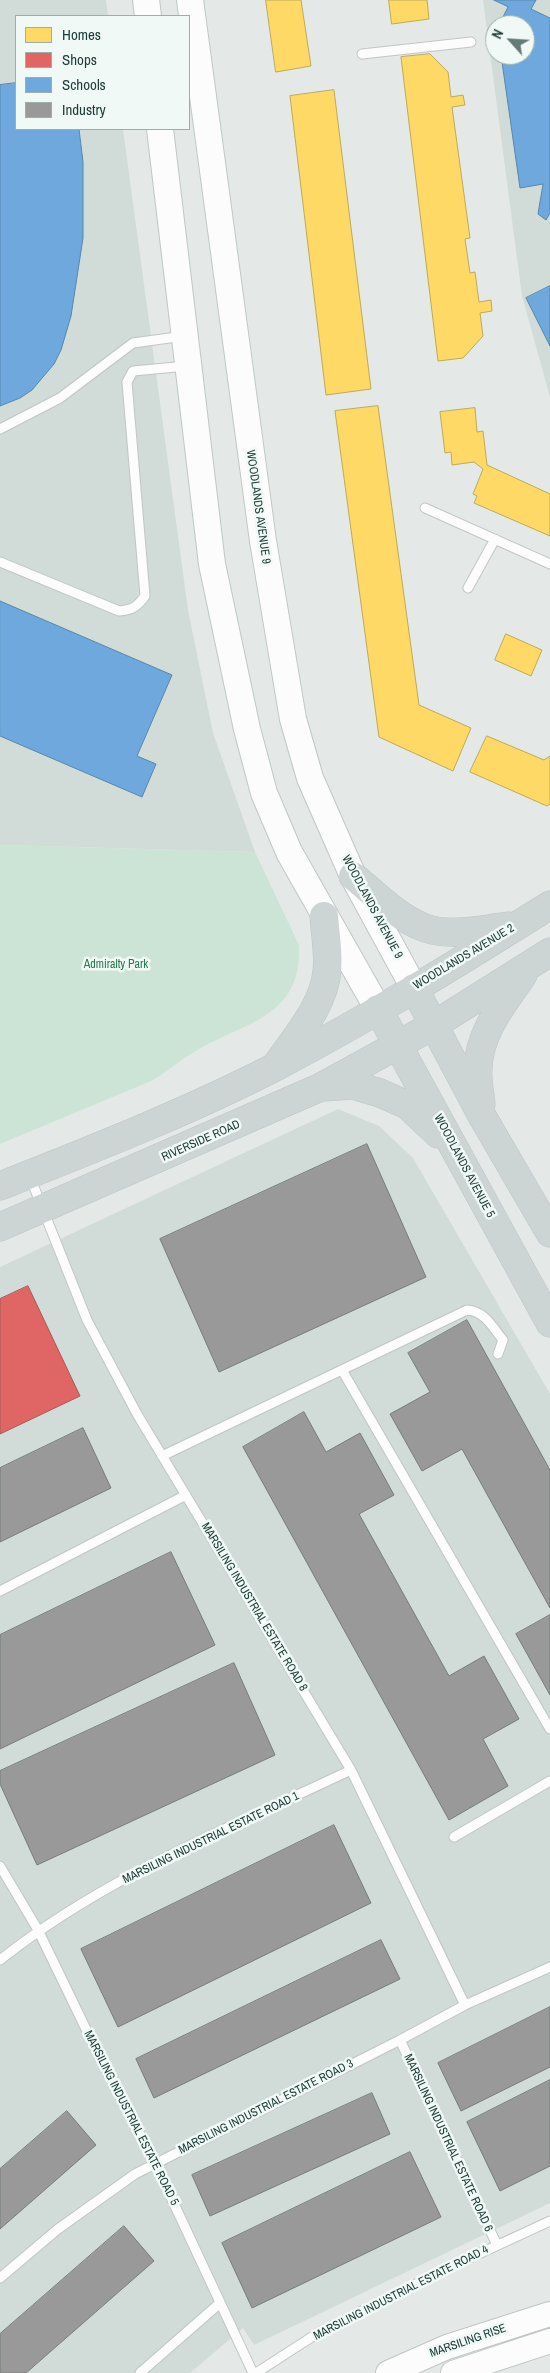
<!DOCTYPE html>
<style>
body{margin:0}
#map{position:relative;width:550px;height:2373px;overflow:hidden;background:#e4e9e7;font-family:"Archivo Narrow",sans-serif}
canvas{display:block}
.legend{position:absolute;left:15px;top:15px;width:175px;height:115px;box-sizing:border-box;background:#f1f9f6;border:1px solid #9daeaa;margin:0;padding:6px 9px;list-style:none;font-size:15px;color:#203e39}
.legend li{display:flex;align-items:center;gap:10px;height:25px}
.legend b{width:25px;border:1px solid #9daeaa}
.north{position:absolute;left:485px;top:15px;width:50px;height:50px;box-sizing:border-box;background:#f1f9f6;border:1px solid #9daeaa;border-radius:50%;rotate:296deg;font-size:14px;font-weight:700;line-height:20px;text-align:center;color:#203e39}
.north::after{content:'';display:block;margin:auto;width:18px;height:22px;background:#657a76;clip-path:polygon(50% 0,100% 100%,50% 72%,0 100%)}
</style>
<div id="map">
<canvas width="550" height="2373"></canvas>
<ul class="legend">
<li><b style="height:14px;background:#ffd966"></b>Homes</li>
<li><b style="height:14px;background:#e06666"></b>Shops</li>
<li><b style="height:14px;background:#6fa8dc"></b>Schools</li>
<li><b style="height:14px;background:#999"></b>Industry</li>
</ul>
<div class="north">N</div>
</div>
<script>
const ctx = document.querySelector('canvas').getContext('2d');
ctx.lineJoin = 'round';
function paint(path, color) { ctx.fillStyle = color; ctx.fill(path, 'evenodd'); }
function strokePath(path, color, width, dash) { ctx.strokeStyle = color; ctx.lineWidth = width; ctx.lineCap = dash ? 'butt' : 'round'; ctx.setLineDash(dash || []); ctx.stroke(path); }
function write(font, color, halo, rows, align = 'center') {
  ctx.font = font + ' "Archivo Narrow",sans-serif'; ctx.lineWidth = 5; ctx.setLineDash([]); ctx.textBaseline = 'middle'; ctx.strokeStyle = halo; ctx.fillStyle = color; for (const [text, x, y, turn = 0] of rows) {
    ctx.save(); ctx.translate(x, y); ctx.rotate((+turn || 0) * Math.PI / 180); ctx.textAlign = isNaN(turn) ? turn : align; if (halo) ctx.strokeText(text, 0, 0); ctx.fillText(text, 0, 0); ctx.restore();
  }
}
const built = new Path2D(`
 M0 0H106L108 16H16V129H123L188 610 213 733 255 852 0 845Z
 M483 0H550V397L522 296ZM495 25H525V55H495Z
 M338 1109 379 1126 413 1158 550 1394V2203L254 2345 243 2328 190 2373H0V1267Z`);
const green = new Path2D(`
 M0 845 255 852 299 945C302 1016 249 1021 199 1049 182 1058 168 1072 151 1081L0 1144Z`);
const homes = new Path2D(`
 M266 0H301L311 66 276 72Z
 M389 0H427L429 19 392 24Z
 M430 54 448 72 451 97 463 95 465 105 452 107 470 238 465 239 470 273 475 272 479 302 491 300 492 311 480 313 483 336 463 358 438 361 401 57Z
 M334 90 371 389 326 395 290 96Z
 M378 406 419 705 471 728 453 771 379 737 335 411Z
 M475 408 477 432 483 431 487 465 550 494V536L474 503 477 496 473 494 483 469 474 462 452 465 451 452 445 453 440 412Z
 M506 634 542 650 531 676 495 660Z
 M487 736 544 760 550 756V804L547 806 470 772Z`);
const shops = new Path2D(`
 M28 1286 80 1396 0 1434V1299Z`);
const schools = new Path2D(`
 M494 0H536L531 9 550 18V213L546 220 538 214 543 184 520 188 501 55H525V25H499L508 7Z
 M16 83V129H79L83 162V238L71 316 61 350 54 364 32 390 20 398 0 406V85Z
 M550 286V346L526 298Z
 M0 601 172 675 137 756 156 764 142 797 0 736Z`);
const industry = new Path2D(`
 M367 1144 426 1277 219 1372 160 1239Z
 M467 1320 550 1470V1608L462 1449 422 1471 390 1414 430 1392 408 1353Z
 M304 1412 326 1452 360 1433 394 1495 359 1514 449 1676 484 1656 519 1719 483 1739 508 1786 449 1820 243 1447Z
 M83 1428 111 1488 0 1542V1468Z
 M171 1552 215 1645 0 1749V1635Z
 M550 1615V1695L516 1634Z
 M234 1663 275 1755 37 1865 0 1784V1771Z
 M334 1825 371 1903 118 2027 81 1949Z
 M381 1940 400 1979 154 2098 136 2059Z
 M550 2007V2067L461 2111 438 2063Z
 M550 2080V2166L500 2191 467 2122Z
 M372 2093 390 2134 210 2216 192 2175Z
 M67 2111 96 2145 0 2229V2169Z
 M410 2152 441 2217 252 2308 222 2243Z
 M124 2226 154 2261 26 2373H0V2334Z`);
const service = new Path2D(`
 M362 54 471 42
 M0 429 60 398 133 343 184 336
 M425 508 550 564
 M0 562 119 611C132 610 137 607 145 596L127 382 133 371 187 366
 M468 588 495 539
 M30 1177 87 1320 137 1414 351 1770 465 2005
 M342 1370 550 1729
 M162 1456 467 1310C485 1311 493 1328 503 1340L498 1354
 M0 1591 186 1495
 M454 1837 550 1781
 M0 1866 38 1930 100 2058 155 2163 253 2373
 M0 1960C104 1877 231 1827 351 1770
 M400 2040 497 2245
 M0 2278 58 2229 135 2174 400 2040 465 2005 550 1967
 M140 2373 220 2303
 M256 2373 318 2333 444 2270 550 2221`);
const tertiary = new Path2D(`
 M388 2373 447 2347 550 2314
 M453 2373 550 2341`);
const secondary = new Path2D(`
 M146 0 148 16
 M190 0 263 541 293 719 310 778 353 876 414 988
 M160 129 212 564 247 729 264 793 289 852 378 1009`);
const primary = new Path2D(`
 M353 876C375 894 398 918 425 928 451 937 483 929 509 926
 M414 988 482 1116 550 1233
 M378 1009 550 1323
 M278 1063C297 1035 324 1005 327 971 329 953 325 933 324 916
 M325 1087 353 1085 380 1093 407 1105 438 1134
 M481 1104C480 1093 477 1081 478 1069 479 1032 503 1004 523 975
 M0 1186C93 1149 188 1112 277 1066 371 1017 461 961 550 905
 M0 1227 321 1087 434 1025 550 952`);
const streetNames = [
 ["WOODLANDS AVENUE 9",258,507,82],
 ["WOODLANDS AVENUE 9",372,907,62],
 ["WOODLANDS AVENUE 2",464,957,-31],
 ["RIVERSIDE ROAD",201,1141,-24],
 ["WOODLANDS AVENUE 5",464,1166,62],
 ["MARSILING INDUSTRIAL ESTATE ROAD 8",254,1607,59],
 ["MARSILING INDUSTRIAL ESTATE ROAD 1",211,1838,-26],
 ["MARSILING INDUSTRIAL ESTATE ROAD 3",266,2107,-27],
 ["MARSILING INDUSTRIAL ESTATE ROAD 5",131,2118,63],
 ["MARSILING INDUSTRIAL ESTATE ROAD 6",448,2143,65],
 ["MARSILING INDUSTRIAL ESTATE ROAD 4",401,2293,-27],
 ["MARSILING RISE",468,2341,-19]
];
const parkNames = [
 ["Admiralty Park",116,965]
];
paint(built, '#d1dbd7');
paint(green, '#cce4d5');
paint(homes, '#ffd966');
strokePath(homes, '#bcaa58', 1);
paint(shops, '#e06666');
strokePath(shops, '#a65a58', 1);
paint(schools, '#6fa8dc');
strokePath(schools, '#5788ab', 1);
paint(industry, '#999');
strokePath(industry, '#757e7c', 1);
strokePath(service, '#c1c6c4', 11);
strokePath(tertiary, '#c1c6c4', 26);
strokePath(secondary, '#bfc7c5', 28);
strokePath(primary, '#bcc5c3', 29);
strokePath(service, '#fbfcfb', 9);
strokePath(tertiary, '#fbfcfb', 24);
strokePath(secondary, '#fbfcfb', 26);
strokePath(primary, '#cdd5d4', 28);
write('12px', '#203e39', '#f1f9f6', streetNames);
write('12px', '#27784f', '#f1f9f6', parkNames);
</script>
